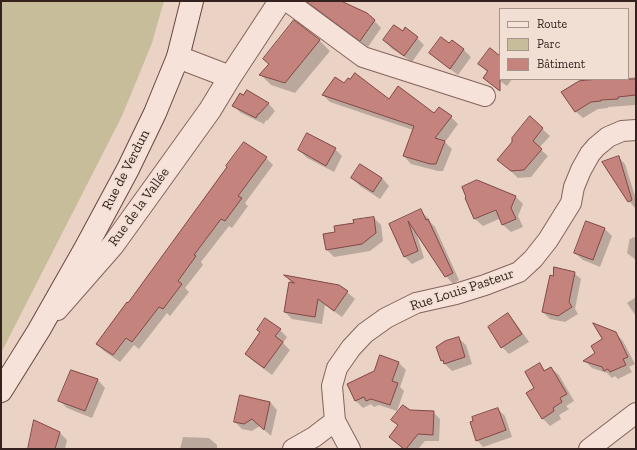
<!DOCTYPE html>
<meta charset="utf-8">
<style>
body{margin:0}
#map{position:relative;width:637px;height:450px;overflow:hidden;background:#ead2c5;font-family:"Zilla Slab",serif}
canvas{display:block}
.frame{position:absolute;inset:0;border:2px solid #35221f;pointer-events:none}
.legend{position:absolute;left:499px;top:8px;width:130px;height:72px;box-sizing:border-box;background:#f2dfd4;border:1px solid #a6938c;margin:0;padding:5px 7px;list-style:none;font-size:12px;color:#35221f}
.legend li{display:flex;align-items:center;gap:8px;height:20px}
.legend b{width:20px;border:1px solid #a6938c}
</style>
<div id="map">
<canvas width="637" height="450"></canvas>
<div class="frame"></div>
<ul class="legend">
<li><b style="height:5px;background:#f6e2d8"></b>Route</li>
<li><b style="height:11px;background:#c8bd9a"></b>Parc</li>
<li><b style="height:11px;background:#c5837e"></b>Bâtiment</li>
</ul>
</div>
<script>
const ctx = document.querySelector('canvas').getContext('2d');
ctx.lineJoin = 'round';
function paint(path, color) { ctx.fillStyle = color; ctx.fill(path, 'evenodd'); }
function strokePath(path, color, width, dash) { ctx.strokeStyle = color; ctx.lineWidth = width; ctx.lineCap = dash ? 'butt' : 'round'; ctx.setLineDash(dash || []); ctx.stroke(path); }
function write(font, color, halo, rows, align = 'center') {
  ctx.font = font + ' "Zilla Slab",serif'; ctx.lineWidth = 3.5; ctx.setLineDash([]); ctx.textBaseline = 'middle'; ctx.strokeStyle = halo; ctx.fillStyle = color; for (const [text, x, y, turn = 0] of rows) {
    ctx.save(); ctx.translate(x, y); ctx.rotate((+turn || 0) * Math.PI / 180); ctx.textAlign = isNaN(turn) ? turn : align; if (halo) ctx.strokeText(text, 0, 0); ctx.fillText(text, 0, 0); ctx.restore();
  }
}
const green = new Path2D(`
 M1 1H164L152 43 122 116 1 353Z`);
const shadow = new Path2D(`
 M315 1H339L367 13 381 28 368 47 317 10 312 4Z
 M294 22 320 41 330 51 295 93 271 85 261 75 270 64Z
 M403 32 417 38 424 45 412 62 391 48 384 40Z
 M452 41 464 50 471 57 458 75 438 60 431 53 449 45Z
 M500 53V79H512L507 86 486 71 479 64 498 56Z
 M636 77V105L608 107V108L598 109 583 118 575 111 600 79H628V78Z
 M335 78 344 85 389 100 435 114 451 117 458 124 445 142 452 149 443 171H438L411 164 404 156 413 130 330 102 323 95Z
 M268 103 275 111 267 121 266 120 264 124 241 113 234 106Z
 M530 118 550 136 539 148 548 156 531 177 518 178 499 160 513 142Z
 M335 149 342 156 334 172 307 158 299 150Z
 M266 158 273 165 245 203 248 206 232 228 229 226 201 262 203 265 185 288 189 292 170 316 167 313 139 349 134 345 120 362 104 351 97 344 128 304Z
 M619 158 625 164 636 199 635 208 629 201Z
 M352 178H382L389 186 380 199 360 186Z
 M516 197 523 204 518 216 523 227 511 232 503 225 501 218 483 226 475 219 466 198Z
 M421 211 428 218 431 223 435 227 459 280 453 284 446 276 416 232 424 258 412 264 405 257 391 224Z
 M374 218 381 225 383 241 370 251 334 257 327 250 336 233 355 224Z
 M605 229 612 236 600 267 583 260 575 253Z
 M632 237 636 238V260L627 253 630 238 632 239Z
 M574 273 581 279 575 309 578 314 565 322 550 319 543 312Z
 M287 277 339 286 347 292 355 299 342 317 325 305 322 324 292 319 285 312 294 284Z
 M636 297V316L627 303Z
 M508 314 515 322 529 342 509 354 502 347Z
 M280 330 287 337 283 343 290 350 272 375 253 361 246 354Z
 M615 333 623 341 635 364 629 367 632 372 618 379 615 376 612 378 607 373 592 368 585 361 596 354 603 339Z
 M458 338 466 345 472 364 452 371 442 361Z
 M380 356 399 363 406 370 400 387 404 391 397 411 379 405 374 407 371 404 363 408 356 401 348 385 375 372Z
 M540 365 546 371 551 368 559 375 574 401 566 406 569 409 559 415 561 419 550 426 542 418Z
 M72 371 98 380 105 388 92 418 67 408 60 401Z
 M270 402 277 410 271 436 260 426 252 431 242 429 235 422Z
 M498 409 505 416 512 437 483 447 477 440 474 422Z
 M433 412 440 419 439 441H425L418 449H403L390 437 399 426 393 420Z
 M60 433 67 440 65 449H29Z
 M183 437 209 438 217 445V449H180Z`);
const building = new Path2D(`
 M306 1H341L367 13 375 20 360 41Z
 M294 20 320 40 285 83 259 75 269 64 263 59Z
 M394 25 403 31 405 27 418 37 404 56 383 40Z
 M441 37 449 43 452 40 464 49 450 69 429 53Z
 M490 48 500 56V55V91L483 78 488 71 478 64Z
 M355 73 389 99 398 86 434 113 439 107 452 116 435 138 445 141 436 164H430L403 156 414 126 322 95 335 77 344 83 348 78 350 79Z
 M599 79H636V95L618 97V99L601 100V101L591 102 575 112 561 92 579 81Z
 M247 90 269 103 259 114H258L256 118 232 106 240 93 243 95Z
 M530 116 543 128 533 141 542 149 524 170 511 171 497 160 512 142V138Z
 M307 133 336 148 326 166 298 150Z
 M244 142 267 157 238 196 242 198 225 221 221 219 194 255 196 256 178 281 182 284 163 309 159 307 132 342 126 338 113 355 96 344 127 302 128 303 227 167 226 166Z
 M619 156 632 200 628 202 602 162Z
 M360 164 382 178 373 192 351 178Z
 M477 180 516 196 511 208 516 219 502 225 496 210 474 219 465 198 466 197 462 187Z
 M421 209 426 220 428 219 453 273 445 277 408 221 418 251 404 257 389 224Z
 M374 217 376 233 362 244 326 250 323 234 335 232 334 226 354 223 353 220Z
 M586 221 605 228 593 260 574 253Z
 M554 267 575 272 569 302 572 307 558 316 542 312 550 275 553 276Z
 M284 275 339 285 348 291 334 311 318 299 315 317 284 312 289 282 294 283Z
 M508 313 522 334 501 348 488 327Z
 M265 318 281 329 275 336 283 342 264 368 245 354 260 332 257 330Z
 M593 323 616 332 628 357 623 359 626 365 610 372 608 369 604 371 602 367 583 361 595 353 591 346 602 339Z
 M459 337 465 357 444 364 443 360 441 361 436 347 445 341Z
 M380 355 399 362 392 381 398 383 390 405 371 399 366 401 364 397 355 401 347 384 374 371Z
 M540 363 544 371 551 367 567 394 560 398 562 402 553 408 554 411 542 419 526 393 534 388 525 372Z
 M71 370 98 379 85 411 58 401Z
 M240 395 270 402 264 430 252 419 244 424 234 422Z
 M403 405 410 410 434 411 433 435 418 434 406 449H404L389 437 398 425 391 420Z
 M498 408 506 430 476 441 470 422 473 421 472 417Z
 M34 420 60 432 55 449H28Z`);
const minor = new Path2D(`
 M287 1 363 57 485 96
 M293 449 314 437 335 421
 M350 449 335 421 332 386 337 368 351 348 365 333 386 318 416 303 456 294 485 285 519 272 533 259 548 240 571 203 574 187 581 170 590 154 596 147 608 137 622 131 636 130
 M589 449 636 413`);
const tertiary = new Path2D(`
 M178 57 230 77
 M57 309 113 245 210 110 230 77 280 1`);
const secondary = new Path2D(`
 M1 391 39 330 85 249 128 169 155 113 178 57 192 1`);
const streetNames = [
 ["Rue de Verdun",126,170,-63],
 ["Rue de la Vallée",139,207,-54],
 ["Rue Louis Pasteur",462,290,-18]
];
paint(green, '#c8bd9a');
paint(shadow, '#0003');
paint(building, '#c5837e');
strokePath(building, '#814745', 1);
strokePath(minor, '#84645d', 22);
strokePath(tertiary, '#84645d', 24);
strokePath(secondary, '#664640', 24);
strokePath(minor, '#f6e2d8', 20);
strokePath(tertiary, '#f6e2d8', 22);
strokePath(secondary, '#f6e2d8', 22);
write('14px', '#35221f', '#f2dfd4', streetNames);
</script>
